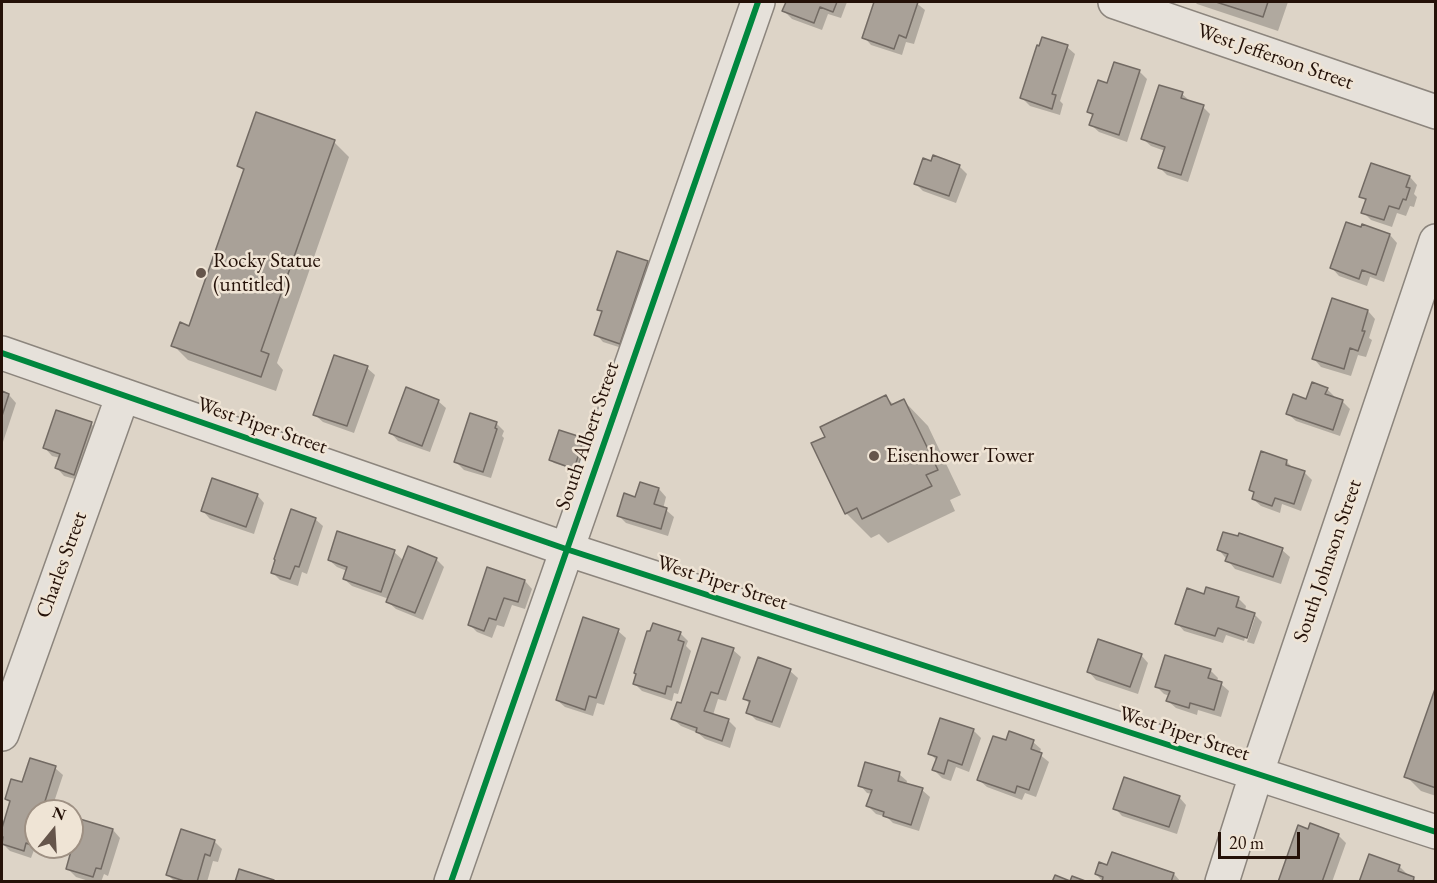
<!DOCTYPE html>
<style>
body{margin:0}
#map{position:relative;width:1437px;height:883px;overflow:hidden;background:#ddd4c7;font-family:"EB Garamond",serif}
canvas{display:block}
.frame{position:absolute;inset:0;border:3px solid #241108;pointer-events:none}
.north{position:absolute;left:24px;top:799px;width:60px;height:60px;box-sizing:border-box;background:#efe4d5;border:2px solid #9e9083;border-radius:50%;rotate:18deg;font-size:16px;font-weight:700;line-height:24px;text-align:center;color:#241108}
.north::after{content:'';display:block;margin:auto;width:21px;height:27px;background:#65554b;clip-path:polygon(50% 0,100% 100%,50% 72%,0 100%)}
.scale{position:absolute;left:1218px;top:832px;width:82px;height:27px;box-sizing:border-box;border:3px solid #241108;border-top:0;padding-left:8px;font-size:18px;line-height:21px;white-space:nowrap;color:#241108;-webkit-text-stroke:4px #efe4d5;paint-order:stroke}
</style>
<div id="map">
<canvas width="1437" height="883"></canvas>
<div class="frame"></div>
<div class="north">N</div>
<div class="scale">20 m</div>
</div>
<script>
const ctx = document.querySelector('canvas').getContext('2d');
ctx.lineJoin = 'round';
function paint(path, color) { ctx.fillStyle = color; ctx.fill(path, 'evenodd'); }
function strokePath(path, color, width, dash) { ctx.strokeStyle = color; ctx.lineWidth = width; ctx.lineCap = dash ? 'butt' : 'round'; ctx.setLineDash(dash || []); ctx.stroke(path); }
function write(font, color, halo, rows, align = 'center') {
  ctx.font = font + ' "EB Garamond",serif'; ctx.lineWidth = 5; ctx.setLineDash([]); ctx.textBaseline = 'middle'; ctx.strokeStyle = halo; ctx.fillStyle = color; for (const [text, x, y, turn = 0] of rows) {
    ctx.save(); ctx.translate(x, y); ctx.rotate((+turn || 0) * Math.PI / 180); ctx.textAlign = isNaN(turn) ? turn : align; if (halo) ctx.strokeText(text, 0, 0); ctx.fillText(text, 0, 0); ctx.restore();
  }
}
const shadow = new Path2D(`
 M788 2H847L841 18 828 14 822 30 792 19 784 11Z
 M876 2H915L925 10 914 44 906 42 902 55 871 45 864 37Z
 M1195 2H1288L1278 31 1197 4Z
 M1067 47 1075 54 1060 101 1063 104 1060 115 1030 106 1022 98Z
 M1115 64 1140 72 1147 79 1127 142 1099 132 1091 125 1094 117 1089 112 1108 85Z
 M1182 94 1190 101 1203 107 1210 114 1188 182 1167 175 1159 167 1165 151 1151 146 1143 139Z
 M334 142 349 157 277 363 283 370 276 391 188 360 173 345 190 328 245 172 239 166Z
 M1372 165 1410 177 1417 185 1414 194 1417 197 1414 207 1410 206 1406 216 1397 213 1392 227 1371 220 1363 212 1366 201 1361 196Z
 M959 166 967 174 956 203 923 191 916 184Z
 M1363 226 1390 235 1397 243 1384 282 1370 277 1367 286 1339 276 1332 268Z
 M647 263 655 270 628 350 603 342 596 334 603 313 599 309Z
 M1368 311 1375 319 1369 338 1372 340 1366 357 1358 355 1351 376 1321 367 1314 359Z
 M367 368 375 375 354 433 323 422 315 415Z
 M1327 389 1334 396V398L1342 401 1350 409 1340 436 1296 421 1288 414Z
 M2 393 9 395 16 403 2 445Z
 M886 397 894 405 904 401 928 426 961 495 950 500 955 511 888 543 879 534 871 538 846 513 827 437Z
 M438 401 446 408 430 452 398 441 391 433Z
 M496 423 504 431 502 436 504 438 491 478 464 470 456 462Z
 M91 424 99 431 82 481 64 476 57 468 60 458 52 456 45 448Z
 M583 439 587 443 578 471 554 463 551 460Z
 M1286 461 1294 469 1304 472 1312 480 1301 511 1282 504 1280 513 1261 506 1253 499 1255 494 1250 489Z
 M659 489 666 497 663 509 666 510 674 517 668 536 626 523 618 515 636 499Z
 M257 495 264 503 254 534 210 519 203 511Z
 M315 519 323 526 307 574 302 572 298 586 280 580 273 573Z
 M1219 550H1282L1290 557 1281 584 1235 569Z
 M394 552 404 561 436 559 444 567 423 620 396 609 388 602 389 599 352 586 344 579 347 571 337 567 329 560Z
 M525 581 532 589 525 609 512 605 504 627 497 625 492 638 477 632 470 625Z
 M1205 596 1238 598 1246 606 1245 611 1254 614 1262 622 1254 644 1247 642 1255 617H1252L1244 641 1226 635 1223 643 1184 631 1177 623Z
 M618 631 626 638 604 705 597 703 593 716 565 707 557 700Z
 M680 633 688 641 686 646 691 651 678 694 674 693 672 701 642 691 635 684Z
 M733 650 741 657 726 701 718 699 713 715 729 721 736 728 730 748 705 739 698 733 681 726 673 719 682 705Z
 M1141 655 1148 663 1138 694 1096 680 1089 672Z
 M759 659 790 671 798 678 780 728 756 720 748 712 751 705 745 699Z
 M1210 670 1218 678 1217 682 1221 684 1229 691 1221 717 1198 710 1197 715 1176 708 1168 701 1170 696 1164 694 1156 686Z
 M1436 691V796L1421 791 1406 776Z
 M973 730 981 738 969 772 956 767 951 781 942 778 934 770 937 761 930 753Z
 M1007 742H1033L1041 749 1039 754 1049 762 1036 797 1025 793 1022 800 987 787 979 780Z
 M55 768 63 775 51 811H36V847H40L38 851 34 850 31 858 10 851 3 844 4 839 2 836 11 803 6 799 23 784Z
 M899 774 907 781 906 785 922 790 930 797 919 831 893 823 887 817 876 814 868 806 872 794 867 793 860 785Z
 M1179 797 1186 805 1177 834 1122 816 1115 808Z
 M113 830 120 838 108 876 104 874 101 882H92L76 877 68 869Z
 M1338 835 1346 843 1332 882H1280Z
 M214 841 222 849 218 862 213 861 207 882H175L168 875Z
 M1399 866 1407 874 1406 875 1413 878 1417 882H1360Z
 M1108 867 1174 874 1181 882H1103L1096 874Z`);
const building = new Path2D(`
 M786 2H837L833 12 820 7 814 23 782 11Z
 M874 2H918L906 38 899 35 894 49 862 38Z
 M1216 2H1268L1263 17Z
 M1042 37 1068 45 1052 94 1056 95 1052 109 1020 98 1037 45 1039 46Z
 M1114 62 1140 70 1119 135 1089 125 1093 114 1087 112 1098 80 1107 83Z
 M1159 85 1183 92 1181 98 1204 105 1181 175 1158 168 1165 147 1141 139Z
 M256 112 335 140 261 351 269 354 261 377 171 346 180 322 189 326 244 169 237 166Z
 M933 155 960 165 949 196 914 184 923 158 931 161Z
 M1371 163 1410 176 1406 187 1410 188 1406 200 1403 199 1399 209 1389 206 1384 220 1361 213 1366 199 1359 197Z
 M1346 222 1361 227 1362 224 1390 234 1376 275 1362 270 1359 279 1330 268Z
 M617 251 648 261 620 344 594 335 602 311 597 310Z
 M1332 298 1368 310 1362 331H1365L1358 351 1350 348 1344 369 1312 359Z
 M334 355 368 366 347 426 313 415Z
 M1312 382 1328 388 1325 394 1343 400 1333 430 1286 414 1293 394 1306 399Z
 M406 387 439 400 422 446 389 433Z
 M2 391 9 394 2 416Z
 M886 395 891 405 904 399 938 470 926 475 932 486 862 519 857 508 845 514 811 443 825 437 820 427Z
 M56 410 92 422 74 475 55 468 60 454 43 448Z
 M470 413 497 422 495 428 497 429 483 472 454 462Z
 M559 430 584 438 574 469 549 460Z
 M1261 451 1287 460 1286 465 1305 471 1294 504 1275 498 1272 506 1252 499 1254 492 1249 490Z
 M212 478 258 494 246 527 201 511Z
 M640 482 659 488 654 504 667 508 661 529 617 516 624 493 635 497Z
 M291 509 316 518 299 567 295 566 290 579 271 573 275 560 274 559Z
 M337 531 395 550 381 592 343 579 347 567 328 560Z
 M1223 532 1238 536 1239 533 1283 548 1273 577 1225 561 1228 554 1217 550Z
 M408 546 437 558 415 613 386 602Z
 M487 567 525 580 518 602 504 598 496 620 489 618 484 631 468 625Z
 M1206 587 1239 597 1236 607 1255 613 1247 638 1218 628 1215 636 1175 624 1187 588 1204 594Z
 M583 617 619 629 596 698 589 696 585 710 556 700Z
 M653 623 681 632 678 640 684 642 671 687 667 686 665 694 633 684 636 674 634 673 647 631H650Z
 M702 638 734 648 718 694 711 692 704 711 729 719 722 741 696 732 697 728 671 719 677 702 681 703Z
 M1098 639 1142 654 1130 687 1087 672Z
 M1165 655 1211 669 1208 678 1222 682 1214 710 1190 703 1189 708 1166 701 1170 691 1155 687Z
 M758 657 791 669 772 722 746 713 750 701 743 699Z
 M1436 686V788L1404 777Z
 M940 718 974 729 962 765 948 760 944 774 932 770 937 757 928 754Z
 M1009 731 1034 740 1031 749 1042 753 1029 790 1017 786 1015 793 977 780 993 736 1006 740Z
 M30 758 56 766 42 811H36V828L31 845 26 843 24 851 2 844 3 837 2 836V828L10 801 5 799 11 779 22 782Z
 M865 762 900 772 898 781 923 788 911 825 883 816 884 812 866 806 872 790 858 786Z
 M1124 777 1180 796 1169 827 1113 809Z
 M80 819 113 829 101 869 96 868 93 877 66 869Z
 M1310 823 1339 834 1322 882H1278L1298 825 1308 829Z
 M181 829 215 840 210 856 205 854 197 882H187L166 875Z
 M1112 852 1174 873 1171 882H1102L1103 877 1095 874 1099 862 1107 865Z
 M1369 854 1400 865 1398 871 1414 877 1413 882H1359Z
 M239 869 274 880V882H235Z
 M1055 875 1070 881 1072 876 1088 882H1052Z`);
const minor = new Path2D(`
 M1115 2 1436 112
 M2 353 566 549 1436 832
 M2 734 123 395
 M451 882 758 2
 M1222 882 1256 775 1436 241`);
const cycleway = new Path2D(`
 M2 353 566 549 1436 832
 M451 882 758 2`);
const markers = [
 [201,273,6,"#65554b"],
 [874,456,6,"#65554b"]
];
const streetNames = [
 ["West Jefferson Street",1275,57,19],
 ["West Piper Street",262,426,19],
 ["South Albert Street",588,436,-71],
 ["South Johnson Street",1328,561,-71],
 ["Charles Street",62,565,-70],
 ["West Piper Street",722,583,18],
 ["West Piper Street",1184,734,18]
];
const poiNames = [
 ["Rocky Statue",213,261],
 ["(untitled)",213,285],
 ["Eisenhower Tower",886,456]
];
paint(shadow, '#0003');
paint(building, '#a9a198');
strokePath(building, '#726a63', 1.5);
strokePath(minor, '#8c857d', 36);
strokePath(minor, '#e6e1da', 33);
strokePath(cycleway, '#00873e', 6);
for (const [x, y, r, color] of markers) { const dot = new Path2D(); dot.arc(x, y, r, 0, 2 * Math.PI); ctx.fillStyle = color; ctx.fill(dot); strokePath(dot, '#efe4d5', 2); }
write('21px', '#241108', '#efe4d5', streetNames);
write('21px', '#241108', '#efe4d5', poiNames, 'left');
</script>
